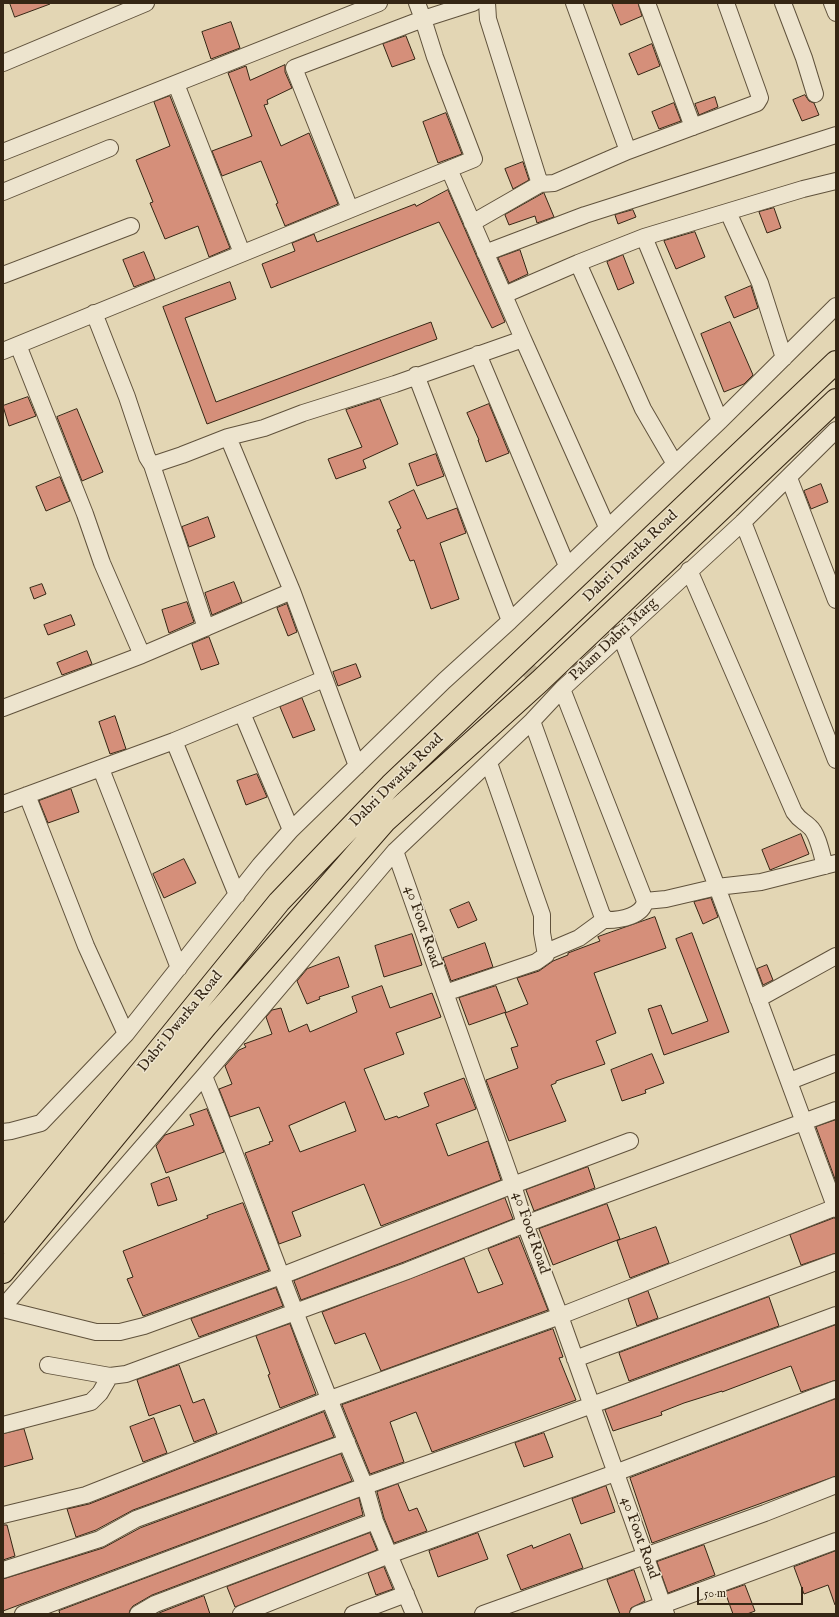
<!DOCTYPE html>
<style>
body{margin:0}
#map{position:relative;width:839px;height:1617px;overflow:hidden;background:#e3d6b4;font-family:"IM FELL English",serif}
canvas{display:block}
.frame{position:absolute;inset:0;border:4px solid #352614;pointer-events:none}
.scale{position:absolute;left:697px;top:1587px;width:106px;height:18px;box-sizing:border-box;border:2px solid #352614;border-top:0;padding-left:5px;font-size:12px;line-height:14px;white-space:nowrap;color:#352614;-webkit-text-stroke:3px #ede4ce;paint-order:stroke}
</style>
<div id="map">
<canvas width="839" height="1617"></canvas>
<div class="frame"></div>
<div class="scale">50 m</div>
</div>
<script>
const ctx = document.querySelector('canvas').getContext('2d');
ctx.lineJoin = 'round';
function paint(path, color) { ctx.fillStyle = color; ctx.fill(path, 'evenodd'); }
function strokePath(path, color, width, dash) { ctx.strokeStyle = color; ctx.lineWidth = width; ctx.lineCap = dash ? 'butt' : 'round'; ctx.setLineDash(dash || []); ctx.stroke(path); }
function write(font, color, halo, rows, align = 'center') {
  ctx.font = font + ' "IM FELL English",serif'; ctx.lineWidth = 3; ctx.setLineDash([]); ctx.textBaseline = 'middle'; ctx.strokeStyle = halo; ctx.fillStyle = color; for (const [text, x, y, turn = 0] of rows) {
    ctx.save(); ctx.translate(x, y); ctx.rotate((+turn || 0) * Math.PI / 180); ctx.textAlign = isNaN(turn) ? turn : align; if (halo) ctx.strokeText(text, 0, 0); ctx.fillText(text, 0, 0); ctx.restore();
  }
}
const building = new Path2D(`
 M10 3H49L50 4 15 17Z
 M612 3H638L642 16 621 25Z
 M231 22 240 48 211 59 202 32Z
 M406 36 415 59 392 67 383 44Z
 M652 44 660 66 638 75 629 54Z
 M285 65V72L292 88 267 100 268 104 264 105 281 146 309 133 338 204 285 226 276 204 278 203 261 161 222 176 212 151 252 136 228 73 246 66 250 80Z
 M805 95 809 101 814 103 819 115 802 121 793 100Z
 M170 96 230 248 209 257 198 226 165 239 150 203 153 202 136 160 170 146 154 102Z
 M715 97 718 107 699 115 695 104Z
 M674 103 681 121 659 129 652 112Z
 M446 113 462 154 438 163 423 122Z
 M523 162 529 180 513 189 505 169Z
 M448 190 505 322 492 328 439 222 271 288 262 264 295 251 292 243 314 234 317 242 415 204 416 206Z
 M544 193 554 217 537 223 535 216 509 225 505 215Z
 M774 208 781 228 767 233 759 212Z
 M633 210 636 217 618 224 615 215Z
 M695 232 705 257 676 269 664 241Z
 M520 250 528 274 509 283 498 258Z
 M144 252 155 279 134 287 123 260Z
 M623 255 634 283 618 290 607 262Z
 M230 282 236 299 185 318 216 402 431 322 437 339 207 424 163 307Z
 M751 286 758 308 734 318 725 297Z
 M730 322 753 375 744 384 724 392 701 334Z
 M28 397 36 416 9 426 3 406Z
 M380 399 398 444 363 460 366 468 336 479 328 459 362 447 346 410Z
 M489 404 509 453 486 462 478 440H479L467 413Z
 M77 409 103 472 82 481 57 417Z
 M436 454 444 476 417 486 409 464Z
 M60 477 70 501 46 511 36 487Z
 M821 484 828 502 811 509 804 491Z
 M414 490 427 519 457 508 466 533 440 543 459 599 431 609 414 560 410 561 397 530 401 528 389 502Z
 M208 517 215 537 189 547 182 527Z
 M234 582 242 602 212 615 205 593Z
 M42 584 46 594 34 599 30 588Z
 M187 602 194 622 169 633 162 610Z
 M287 604 297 632 288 636 277 608Z
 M71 615 75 625 48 635 44 625Z
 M209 637 219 664 201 670 192 644Z
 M87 651 92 664 62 675 57 663Z
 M356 664 361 677 338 686 333 672Z
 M302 698 315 730 293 738 280 707Z
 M115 716 126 749 110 754 99 722Z
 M257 774 267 797 246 805 237 781Z
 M71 789 79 812 48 823 39 801Z
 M801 834 809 854 770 870 762 850Z
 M184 859 196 883 164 898 153 874Z
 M711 898 718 917 703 924 694 902Z
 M469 902 477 920 458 928 450 910Z
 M655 917 666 948 594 973 616 1033 596 1041 605 1064 556 1081V1083L551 1085 566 1121 509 1141 486 1080 518 1068 511 1048 518 1046 505 1013 528 1004 517 978 539 971 553 961 568 955V953L600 941 598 937Z
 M692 933 729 1032 664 1055 648 1009 661 1005 672 1034 708 1021 676 939Z
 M412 934 422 965 384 977 375 946Z
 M485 943 493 967 451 981 443 958Z
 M339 957 349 987 319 997 320 999 307 1004 297 981 307 969Z
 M767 965 773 980 763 985 757 969Z
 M382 986 390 1008 432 993 441 1017 396 1033 404 1054 364 1069 385 1120 397 1116 398 1118 429 1106 424 1093 464 1078 476 1109 436 1124 448 1156 488 1141 501 1180 381 1226 364 1184 292 1212 301 1236 279 1244 245 1153 270 1144 269 1142 273 1141 259 1107 230 1117 219 1089 232 1084 225 1066 239 1050 246 1047 244 1044 272 1034 266 1017 272 1010 281 1008 289 1032 307 1024 310 1032 357 1012 352 997ZM345 1102 356 1131 300 1152 289 1126Z
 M496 986 506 1012 469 1025 459 998Z
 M652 1054 664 1083 645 1090 646 1093 622 1101 611 1070Z
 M207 1109 224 1152 166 1173 156 1146 165 1135 194 1125 190 1115Z
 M836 1120V1182L816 1127Z
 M588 1167 595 1188 534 1211 526 1190Z
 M169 1177 177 1200 158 1206 151 1184Z
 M505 1198 513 1219 404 1262 301 1300 294 1281Z
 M243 1203 269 1270 143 1316 127 1279 133 1277 123 1251 208 1218 207 1216Z
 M607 1204 620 1239 553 1265 539 1229Z
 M834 1218H836V1253L801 1265 790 1235Z
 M656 1227 669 1263 630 1278 617 1241Z
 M519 1237 548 1310 381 1371 365 1333 335 1344 322 1312 464 1258 478 1293 503 1284 488 1249Z
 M276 1288 283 1306 199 1337 191 1319Z
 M648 1291 658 1318 637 1326 628 1299Z
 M769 1297 779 1326 629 1381 619 1353Z
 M290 1324 316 1394 280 1408 268 1375 270 1374 256 1336Z
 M836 1325V1380L801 1392 791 1366 788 1367 722 1392V1391L684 1403 661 1412 662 1415 613 1431 605 1410Z
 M553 1329 563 1357 559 1358 576 1400 432 1452 416 1412 390 1422 404 1462 370 1474 342 1405Z
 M179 1365 193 1403 204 1399 217 1433 194 1442 180 1405 149 1416 137 1380Z
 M836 1399V1476L652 1543 630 1478Z
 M324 1412 334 1437 133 1510 96 1530 76 1537 67 1509 89 1504Z
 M154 1418 167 1453 143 1462 130 1427Z
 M24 1429 33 1459 3 1467V1434Z
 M544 1433 553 1457 524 1467 515 1443Z
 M341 1454 352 1481 3 1611V1579L103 1548 140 1528Z
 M398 1484 409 1511 417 1508 427 1531 394 1543 384 1518 377 1492Z
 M606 1486 615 1512 581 1524 572 1499Z
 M359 1498 363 1515 152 1595 133 1606 130 1610 129 1614H60L59 1611Z
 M3 1525H7L15 1556 3 1560Z
 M370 1533 377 1550 235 1607 227 1587Z
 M478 1533 488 1559 438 1577 429 1551Z
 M570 1534 583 1568 521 1590 507 1555 532 1545 533 1548Z
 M704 1545 715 1575 668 1593 657 1562Z
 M836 1551V1604L835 1605 828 1585 804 1594 794 1567Z
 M384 1567 393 1589 376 1595 368 1573Z
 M634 1570 645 1601 631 1608 629 1614H620L607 1580Z
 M745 1585 755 1611 747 1614H733L725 1592Z
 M204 1596 210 1614H157L159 1613Z`);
const streetTunnel = new Path2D(`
 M520 662 540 681`);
const street = new Path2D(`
 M487 3 488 19 540 184
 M574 3 628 151
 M647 3 693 127
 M783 3 804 58 815 94
 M832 3 836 13
 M3 63 146 3
 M176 84 242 253
 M3 152 379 3
 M449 169 523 339
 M3 192 110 148
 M350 209 294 68 423 19 473 3
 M728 212 760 283 784 358
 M472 223 540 184 554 183 628 151 757 103 760 98 758 92 726 3
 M644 237 720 421
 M485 253 585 215 836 135
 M578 263 643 409 675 464
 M3 275 131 226
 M504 295 578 263 644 237 803 189 836 181
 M94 313 127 397 147 457 152 465 206 628
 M18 345 85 514 102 563 142 655
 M3 351 474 159 435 57 423 19 417 3
 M478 354 567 566
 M416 375 510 621
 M152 465 182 455 228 437
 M789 478 836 600
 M743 522 836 760
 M689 570 794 812C801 822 803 820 810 827 818 834 822 856 825 866
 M292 591 357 766
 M620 634 717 887 836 1209
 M3 708 142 655 292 591 228 437 264 428 303 413 395 384 523 339 607 527
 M242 713 291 830
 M532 721 602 915 607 920C621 920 643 916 645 901L562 689
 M174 741 237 895
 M101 769 179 968
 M27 795 86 946 126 1034
 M3 804 174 741 324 679
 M395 851 513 1185 525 1224 560 1316 666 1614
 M645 901 666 899 717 887 761 882 836 863
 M546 952 579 938 605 919
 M445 993 536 962 546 955 542 933V915L489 763
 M758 999 836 956
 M204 1076C259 1212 307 1351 365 1486L375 1521 414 1614
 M790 1081 836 1063
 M3 1132 11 1131 41 1123 126 1034 260 865 291 830 444 681 510 621 720 421 836 306
 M3 1307 204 1076 395 851 532 721 562 689 743 522 836 430
 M3 1309 96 1332H120L144 1326 281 1276 513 1185 630 1141
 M575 1359 836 1262
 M48 1365 110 1376 126 1374 407 1271 525 1224 836 1110
 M3 1425 91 1402 100 1393 110 1376
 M3 1515 86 1495 330 1399 560 1316 836 1207
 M3 1570 100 1539 136 1519 347 1442
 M23 1614 365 1486 543 1423 836 1315
 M138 1614 155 1604 375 1521
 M241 1614 389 1555 615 1473 836 1389
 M353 1614 406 1594
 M483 1614 765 1513 836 1485
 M638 1614 836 1541`);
const primary = new Path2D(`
 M3 1242 279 902 391 785 836 362
 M3 1272 206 1026 385 821 540 681 836 400`);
const streetNames = [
 ["Dabri Dwarka Road",631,557,-44],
 ["Palam Dabri Marg",614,640,-43],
 ["Dabri Dwarka Road",397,781,-45],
 ["40 Foot Road",422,927,71],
 ["Dabri Dwarka Road",181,1022,-51],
 ["40 Foot Road",530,1233,71],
 ["40 Foot Road",639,1538,70]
];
paint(building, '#d58f7a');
strokePath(building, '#352614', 1);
strokePath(streetTunnel, '#c0b394', 16, [16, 8]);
strokePath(street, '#60523c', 18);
strokePath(primary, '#352614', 24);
strokePath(street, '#ede4ce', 16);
strokePath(primary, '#e3d6b4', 22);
write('15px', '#352614', '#ede4ce', streetNames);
</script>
